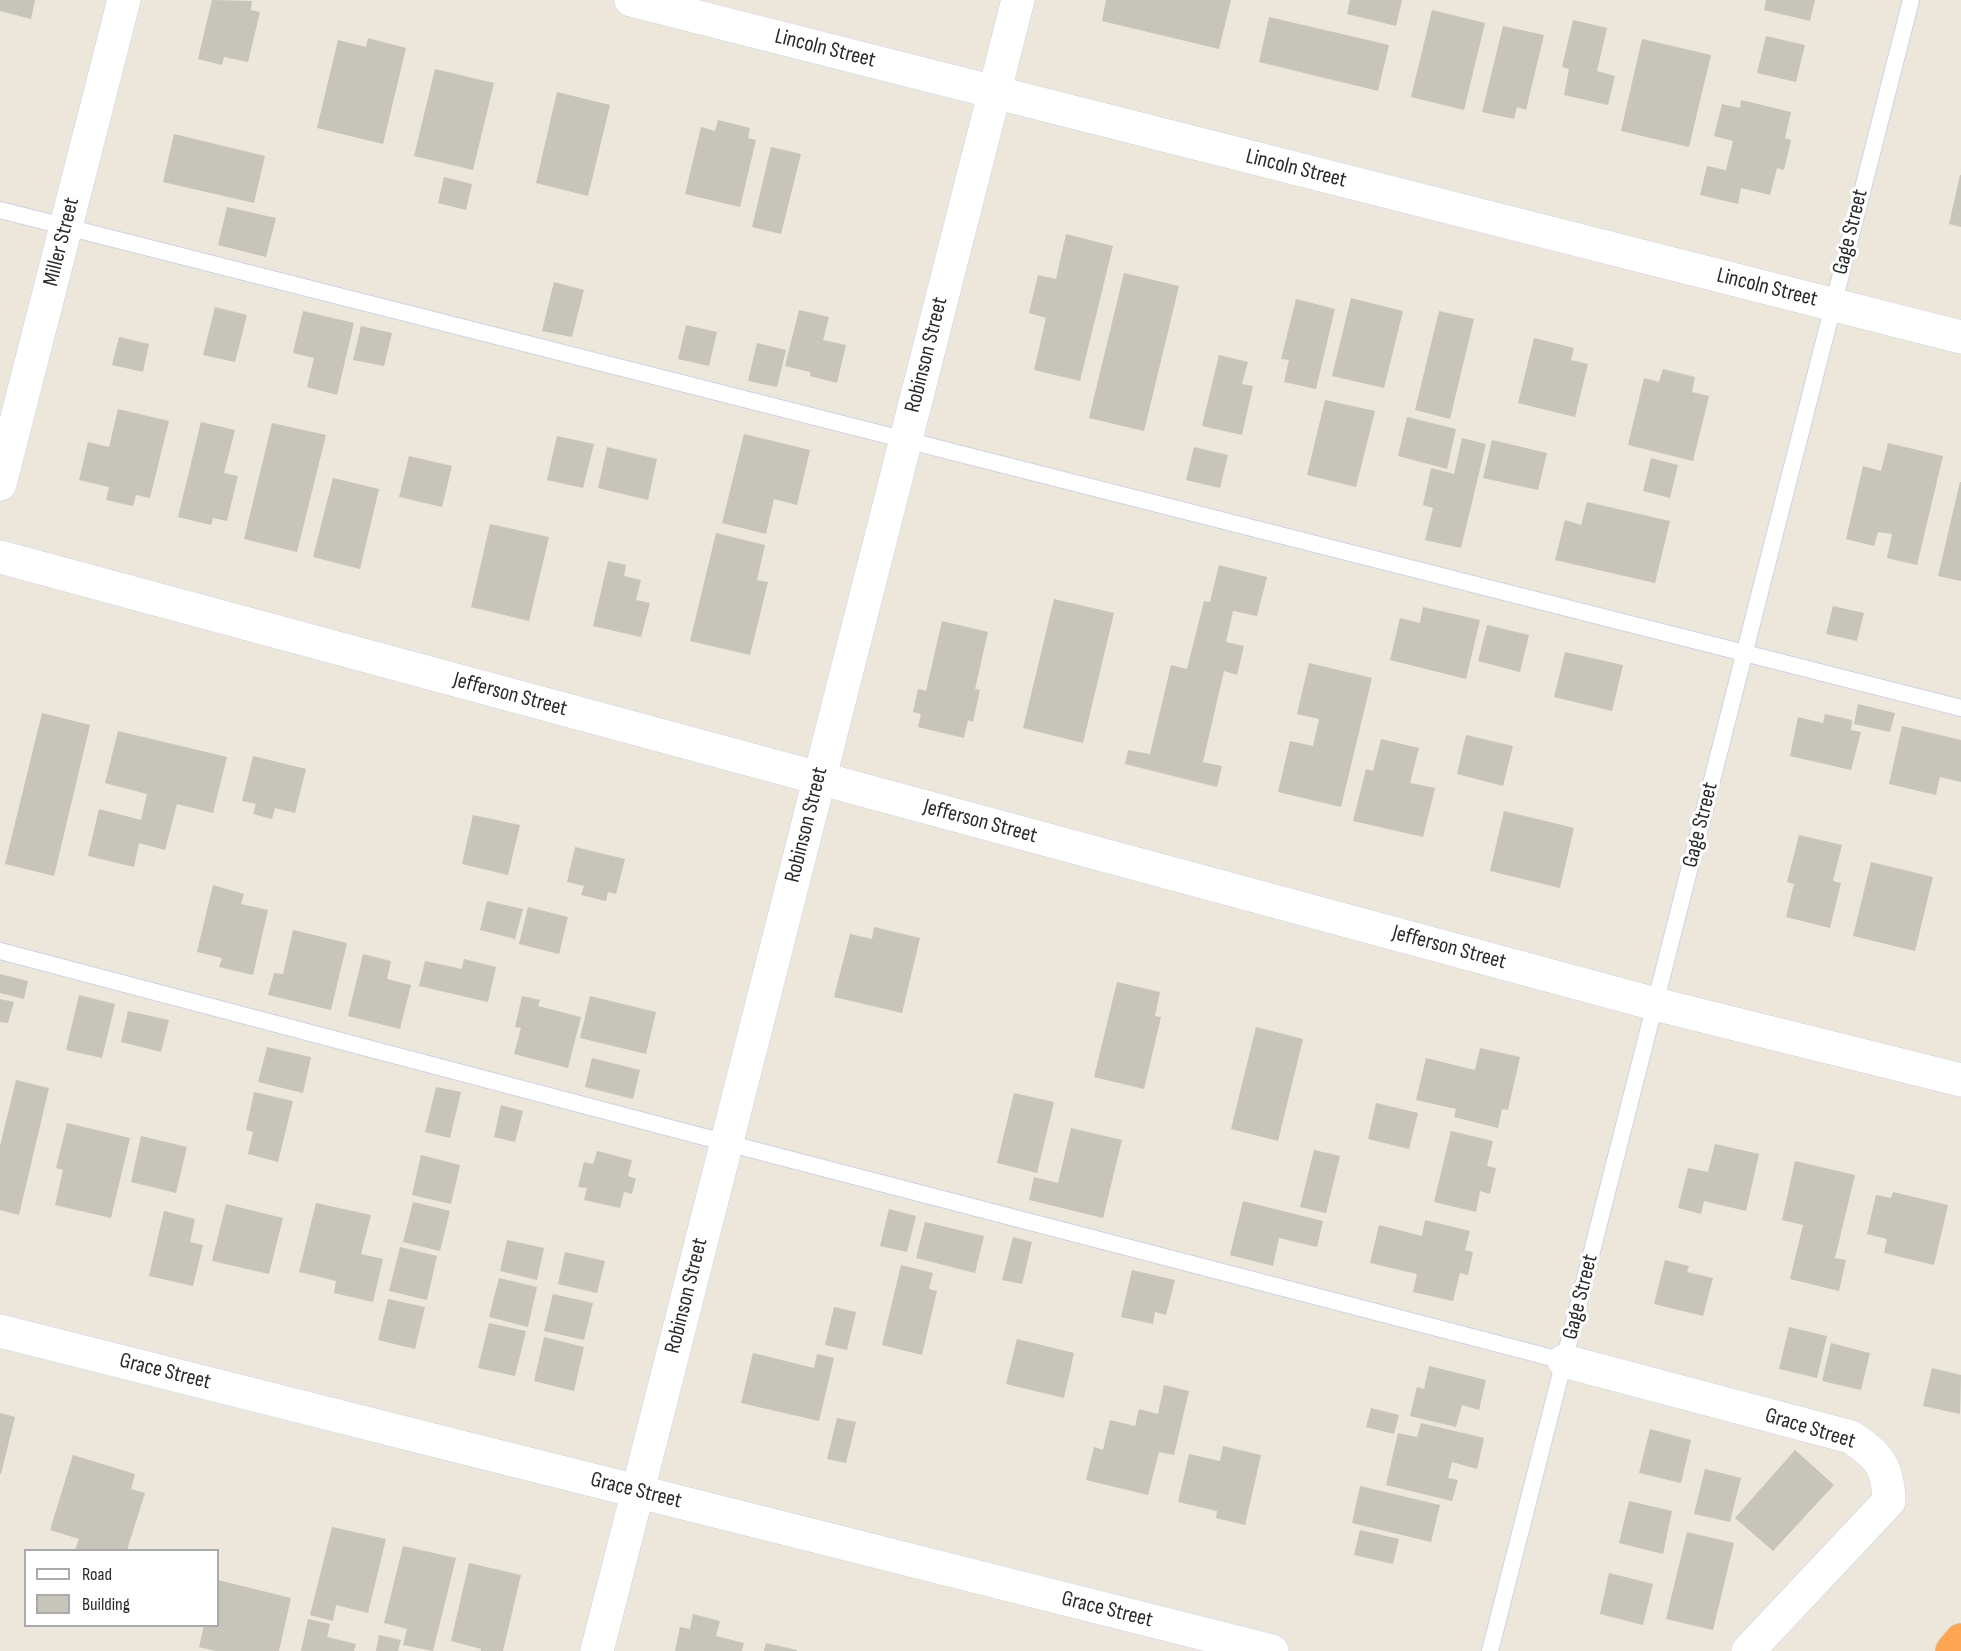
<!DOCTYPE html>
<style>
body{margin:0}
#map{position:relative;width:1961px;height:1651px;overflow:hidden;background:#ece6db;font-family:"Sofia Sans Condensed",sans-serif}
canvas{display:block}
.legend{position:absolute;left:24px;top:1549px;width:195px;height:78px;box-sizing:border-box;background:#fff;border:2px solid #aaa;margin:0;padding:8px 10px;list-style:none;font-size:18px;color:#2a2a2a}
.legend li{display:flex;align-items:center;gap:12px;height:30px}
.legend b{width:30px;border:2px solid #aaa}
</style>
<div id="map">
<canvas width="1961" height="1651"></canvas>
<ul class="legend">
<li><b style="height:8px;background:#fff"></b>Road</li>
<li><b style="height:16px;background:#c7c4ba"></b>Building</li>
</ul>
</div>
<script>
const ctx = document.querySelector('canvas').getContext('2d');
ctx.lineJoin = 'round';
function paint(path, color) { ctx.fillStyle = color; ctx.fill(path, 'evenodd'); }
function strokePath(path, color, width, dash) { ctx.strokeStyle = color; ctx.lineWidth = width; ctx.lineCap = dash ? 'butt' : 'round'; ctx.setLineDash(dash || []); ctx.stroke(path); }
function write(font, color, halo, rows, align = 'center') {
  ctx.font = font + ' "Sofia Sans Condensed",sans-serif'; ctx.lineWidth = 6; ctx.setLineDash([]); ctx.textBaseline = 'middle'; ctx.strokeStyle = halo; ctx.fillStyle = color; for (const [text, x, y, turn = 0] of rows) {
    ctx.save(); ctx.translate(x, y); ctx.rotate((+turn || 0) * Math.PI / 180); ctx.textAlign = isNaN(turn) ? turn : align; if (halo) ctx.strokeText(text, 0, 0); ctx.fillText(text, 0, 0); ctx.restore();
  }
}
const building = new Path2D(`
 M0 0H35L31 19 0 11Z
 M212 0 252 1 251 10 260 12 248 62 224 57 222 65 198 59Z
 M1106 0H1231L1219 49 1102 21Z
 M1350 0H1402L1396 26 1347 14Z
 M1766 0H1815L1810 21 1764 10Z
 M1432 10 1485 23 1464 110 1411 97Z
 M1269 17 1389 45 1378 91 1259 62Z
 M1573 20 1607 28 1597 71 1615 76 1608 105 1564 95 1569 69 1562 67Z
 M1503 26 1544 35 1526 110 1517 107 1514 119 1482 112Z
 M1766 36 1805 45 1796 82 1757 73Z
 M368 38 406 48 383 144 317 128 338 40 366 47Z
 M1642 39 1711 55 1689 147 1621 131Z
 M435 69 494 83 473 170 414 156Z
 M557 92 610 105 588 196 536 183Z
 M1741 100 1791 112 1785 138 1791 140 1784 170 1777 168 1770 195 1741 188 1738 204 1700 195 1707 166 1726 170 1733 141 1714 136 1722 104 1740 108Z
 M718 120 750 128 748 138 756 140 740 207 685 194 701 127 715 131Z
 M174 134 265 156 254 203 163 182Z
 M771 147 801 154 781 234 752 227Z
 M1960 175H1961V227L1949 224Z
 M444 177 472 184 466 210 438 203Z
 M227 207 276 218 266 257 218 245Z
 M1066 234 1113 246 1080 381 1034 370 1046 318 1029 313 1038 275 1056 279Z
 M1124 273 1179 286 1144 431 1089 418Z
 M554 282 584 290 572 337 542 331Z
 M1351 298 1403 311 1384 388 1332 376Z
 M1296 299 1335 309 1316 389 1284 382 1289 360 1281 359Z
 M215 307 247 315 235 362 203 355Z
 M799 310 829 317 823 340 846 345 837 383 810 376V372L785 366Z
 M303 311 354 323 337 395 307 387 314 358 293 353Z
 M1439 311 1474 319 1450 419 1415 410Z
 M686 325 717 332 709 366 678 359Z
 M361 326 392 333 384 366 353 360Z
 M119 337 149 344 143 372 112 365Z
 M1534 338 1574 348 1571 360 1588 364 1575 417 1518 403Z
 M757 343 786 350 777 387 748 381Z
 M1219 355 1248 362 1242 384 1253 386 1242 435 1202 426Z
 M1663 369 1695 377 1692 392 1709 396 1693 461 1628 445 1644 378 1659 382Z
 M1325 400 1375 411 1356 487 1307 475Z
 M118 409 169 421 150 498 136 495 133 506 106 500 109 487 79 480 88 442 109 447Z
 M1407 417 1456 429 1447 469 1398 456Z
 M201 422 235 430 224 473 238 476 227 521 213 518 211 525 178 517Z
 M272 423 326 435 297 552 244 539Z
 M744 434 810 450 797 505 774 499 766 534 722 523Z
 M557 436 594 444 583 488 547 480Z
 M1462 438 1486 444 1461 548 1425 540 1433 508 1423 505 1431 468 1454 474Z
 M1492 440 1547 453 1538 490 1483 478Z
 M1888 443 1943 456 1917 565 1887 558 1892 534 1878 532 1874 546 1846 539 1863 466 1881 471Z
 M607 447 657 459 648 500 598 488Z
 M1194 447 1228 455 1220 488 1186 480Z
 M409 456 452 466 442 507 399 497Z
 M1651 458 1678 465 1670 498 1643 491Z
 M333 478 379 489 360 569 313 557Z
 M1960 482H1961V581L1938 576Z
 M1587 502 1670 521 1655 583 1555 560 1565 520 1581 525Z
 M490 524 549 537 529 621 471 607Z
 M716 533 765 545 757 580 768 582 750 655 690 641Z
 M608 561 626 565 624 576 641 580 636 600 650 603 641 637 593 626Z
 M1219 565 1267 577 1257 616 1233 611 1226 642 1244 646 1237 675 1224 671 1203 762 1222 766 1217 787 1125 764 1128 750 1150 754 1171 665 1187 669 1204 601 1210 602Z
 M1054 599 1114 613 1083 743 1023 728Z
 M1833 606 1864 613 1857 641 1826 634Z
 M1423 607 1480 620 1466 679 1390 660 1400 618 1420 623Z
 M942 621 988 632 975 689 980 690 973 722 968 720 964 738 918 727 921 714 913 712 918 689 926 691Z
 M1487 625 1529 635 1520 672 1478 661Z
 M1565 652 1623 665 1612 711 1554 697Z
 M1309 663 1372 678 1341 807 1278 792 1290 741 1313 746 1319 719 1297 714Z
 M1858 704 1895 713 1890 732 1854 724Z
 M42 713 90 725 54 876 5 864Z
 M1825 714 1852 720 1851 730 1861 732 1851 770 1790 756 1798 717 1823 723Z
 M1902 726 1961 740V782L1940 777 1936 795 1889 784Z
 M118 731 227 757 213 813 177 804 165 850 139 843 134 867 88 856 99 809 141 820 147 794 105 783Z
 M1466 735 1513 746 1503 786 1457 774Z
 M1381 739 1419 748 1410 783 1435 788 1423 837 1353 821 1366 769 1373 771Z
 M253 756 306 769 295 813 275 808 272 819 253 814 256 804 242 801Z
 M1504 811 1574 828 1560 888 1490 871Z
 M473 815 520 825 508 875 462 864Z
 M1799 835 1842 845 1833 881 1841 883 1830 928 1786 917 1794 884 1787 882Z
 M575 847 625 859 616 894 608 892 606 901 581 895 584 886 567 882Z
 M1871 862 1933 877 1915 951 1853 936Z
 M213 885 244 894 241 904 268 910 253 975 219 967 222 958 197 952Z
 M487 901 523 909 515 939 480 930Z
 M528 907 568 917 559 954 519 944Z
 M874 927 920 938 902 1013 834 997 850 934 872 939Z
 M293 930 347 943 331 1010 268 995 274 973 283 974Z
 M363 954 391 961 387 979 411 985 400 1029 348 1016Z
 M464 959 496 967 488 1002 419 986 425 961 462 969Z
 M0 974 28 981 24 999 0 993Z
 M1117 982 1160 992 1155 1016 1161 1017 1144 1089 1094 1077Z
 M79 995 115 1004 102 1058 66 1050Z
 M522 996 540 1000 538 1006 581 1017 568 1068 514 1054 521 1028 515 1027Z
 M590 996 656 1012 646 1054 580 1038Z
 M0 999 14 1002 8 1023 0 1022Z
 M128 1011 169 1020 161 1052 121 1042Z
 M1256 1027 1303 1039 1278 1141 1231 1129Z
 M267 1047 311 1057 303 1093 258 1082Z
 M1480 1048 1520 1057 1508 1110 1502 1109 1498 1128 1454 1117 1456 1109 1416 1100 1426 1058 1475 1070Z
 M592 1058 640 1070 633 1099 585 1087Z
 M16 1080 49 1088 19 1215 0 1210V1146Z
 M436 1087 461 1092 450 1138 425 1132Z
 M254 1092 293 1101 278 1162 248 1154 253 1132 246 1130Z
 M1014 1093 1054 1102 1037 1173 997 1163Z
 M1376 1103 1418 1113 1409 1149 1368 1139Z
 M501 1105 523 1111 515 1142 494 1137Z
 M67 1123 130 1138 111 1218 55 1205 63 1170 56 1168Z
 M1071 1128 1122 1140 1103 1218 1029 1200 1034 1177 1058 1183Z
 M1451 1131 1493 1141 1487 1166 1496 1168 1490 1194 1480 1191 1476 1212 1434 1202Z
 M141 1136 187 1147 176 1193 131 1182Z
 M1715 1144 1759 1154 1746 1211 1704 1201 1701 1214 1678 1208 1688 1168 1708 1172Z
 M1314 1150 1340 1156 1326 1213 1300 1207Z
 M597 1151 632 1160 628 1176 636 1179 632 1194 624 1192 620 1208 584 1200 587 1188 578 1187 584 1162 593 1164Z
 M421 1155 460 1165 451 1204 412 1195Z
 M1795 1161 1855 1175 1835 1258 1846 1260 1839 1291 1790 1279 1803 1225 1782 1220Z
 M1893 1192 1948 1205 1934 1265 1884 1253 1887 1239 1867 1234 1876 1195 1891 1198Z
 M1243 1201 1323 1221 1317 1247 1279 1238 1273 1266 1230 1255Z
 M413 1202 450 1211 440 1251 403 1242Z
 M316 1203 371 1215 361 1254 383 1259 373 1302 334 1293 336 1281 299 1272Z
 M226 1204 283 1218 269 1274 212 1261Z
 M889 1209 916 1216 907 1252 880 1246Z
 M164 1211 195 1219 190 1242 203 1245 193 1286 149 1276Z
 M1425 1220 1470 1231 1465 1250 1473 1252 1468 1275 1460 1273 1453 1301 1413 1292 1417 1274 1370 1263 1379 1225 1422 1236Z
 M925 1222 984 1236 975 1273 916 1258Z
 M1013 1237 1032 1242 1022 1284 1002 1280Z
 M507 1240 544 1248 537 1280 500 1271Z
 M400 1247 437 1256 427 1300 389 1291Z
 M565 1252 605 1261 597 1293 558 1284Z
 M1665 1260 1689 1266 1687 1272 1713 1278 1703 1316 1654 1304Z
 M901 1265 933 1273 929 1289 937 1291 922 1355 882 1345Z
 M1132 1270 1175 1280 1166 1315 1155 1312 1153 1324 1121 1317Z
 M499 1278 537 1287 528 1327 489 1317Z
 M553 1294 593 1303 584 1340 544 1331Z
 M388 1299 425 1307 415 1349 378 1340Z
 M834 1307 856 1312 847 1350 825 1345Z
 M489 1323 526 1331 515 1376 478 1368Z
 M1789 1327 1827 1336 1817 1378 1779 1369Z
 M544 1337 584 1347 574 1391 534 1381Z
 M1017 1339 1074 1353 1064 1398 1006 1384Z
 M1831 1343 1870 1353 1861 1390 1822 1381Z
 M753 1353 814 1368 817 1354 834 1358 819 1421 741 1403Z
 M1429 1366 1486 1380 1479 1410 1462 1405 1456 1427 1410 1416 1417 1387 1424 1389Z
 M1932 1368 1961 1375 1960 1414 1923 1406Z
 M1164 1385 1189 1391 1174 1455 1159 1452 1148 1495 1086 1480 1094 1447 1103 1450 1110 1420 1135 1426 1139 1409 1158 1414Z
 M1371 1408 1399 1415 1394 1434 1366 1427Z
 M0 1413 15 1417 1 1474H0Z
 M837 1418 856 1422 846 1463 827 1459Z
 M1421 1423 1484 1438 1477 1469 1452 1462 1448 1478 1458 1480 1452 1501 1386 1485 1398 1433 1417 1437Z
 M1650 1429 1691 1440 1681 1483 1639 1473Z
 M1223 1446 1261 1455 1245 1525 1216 1518 1217 1511 1178 1502 1189 1454 1220 1461Z
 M1795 1450 1834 1485 1773 1551 1735 1518Z
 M73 1455 135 1474 131 1489 145 1493 127 1550H75L79 1539 50 1530Z
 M1705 1469 1741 1478 1730 1522 1694 1514Z
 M1360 1486 1440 1505 1431 1542 1352 1523Z
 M1629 1501 1672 1511 1663 1554 1619 1543Z
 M332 1527 386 1539 368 1613 336 1605 333 1621 310 1615Z
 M1360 1530 1399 1539 1393 1564 1354 1555Z
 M1687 1532 1734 1543 1713 1630 1666 1619Z
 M403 1546 456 1558 433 1651 403 1645 407 1629 384 1623Z
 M469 1563 521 1575 503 1651H481V1649L451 1641Z
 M1609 1573 1653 1584 1643 1625 1600 1614Z
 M218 1580 291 1598 279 1651H216L199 1647 204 1626H218Z
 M693 1614 720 1621 716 1636 744 1643 742 1651H675L680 1627 690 1629Z
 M308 1619 330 1624 327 1637 356 1644 354 1651H301Z
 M379 1635 401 1640 398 1651H376Z
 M766 1643 797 1650V1651H764Z`);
const lane = new Path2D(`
 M0 210 1961 708
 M0 951 727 1143 1564 1361
 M1490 1651 1911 0`);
const street = new Path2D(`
 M631 0 1961 337
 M0 484 124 0
 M0 557 1655 1004 1961 1080
 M0 1331 1272 1651
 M1564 1361 1851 1437C1879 1456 1888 1466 1889 1501L1748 1651
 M597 1651 1018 0`);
const highway = new Path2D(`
 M1952 1651 1961 1640`);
const streetNames = [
 ["Lincoln Street",825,49,14],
 ["Lincoln Street",1296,169,14],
 ["Gage Street",1851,232,-76],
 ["Miller Street",62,242,-76],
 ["Lincoln Street",1767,288,14],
 ["Robinson Street",927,355,-76],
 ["Jefferson Street",510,695,15],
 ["Jefferson Street",980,822,15],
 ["Robinson Street",807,825,-76],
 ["Gage Street",1701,825,-76],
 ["Jefferson Street",1449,948,15],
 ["Robinson Street",687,1296,-76],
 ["Gage Street",1581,1297,-76],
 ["Grace Street",165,1372,14],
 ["Grace Street",1810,1429,17],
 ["Grace Street",636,1491,14],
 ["Grace Street",1107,1610,14]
];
paint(building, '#c7c4ba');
strokePath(lane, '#d0d3e3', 18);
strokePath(street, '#d0d3e3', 34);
strokePath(highway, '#c8c8c8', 34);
strokePath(lane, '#fff', 16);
strokePath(street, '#fff', 33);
strokePath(highway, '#ffa654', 33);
write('22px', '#2a2a2a', '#fff', streetNames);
</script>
